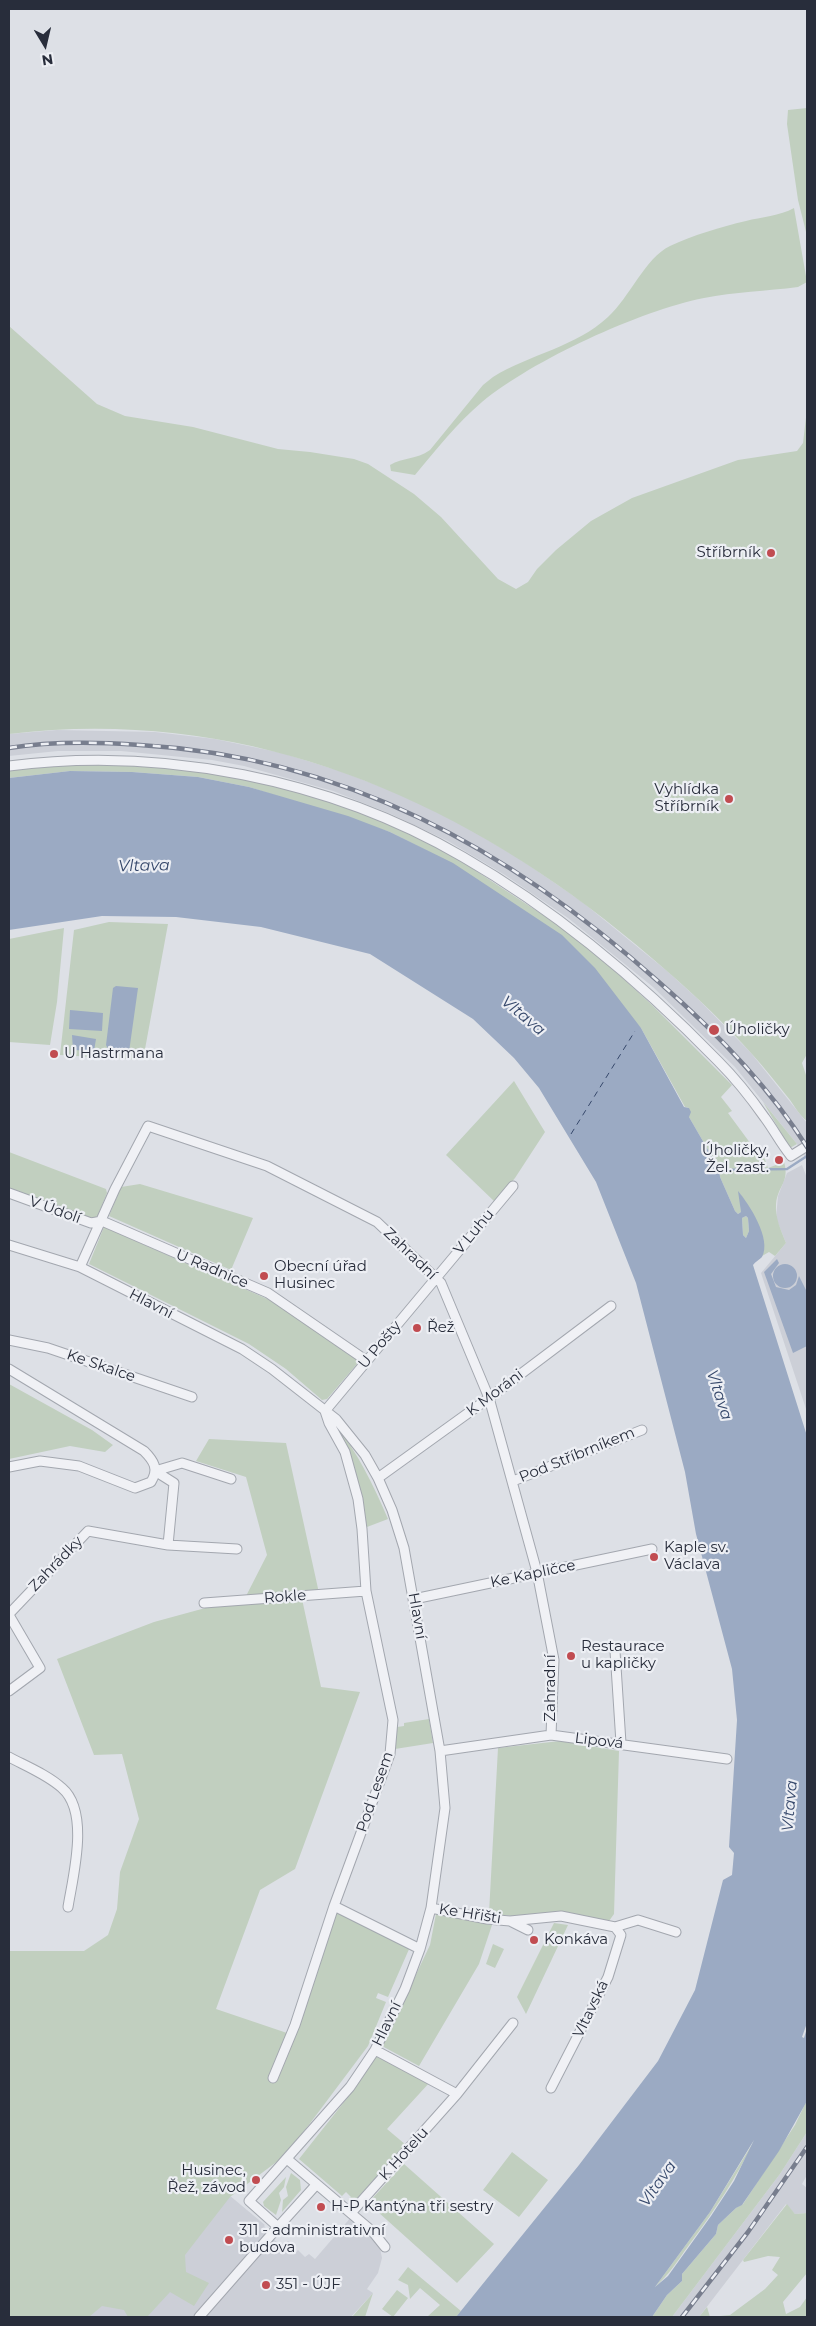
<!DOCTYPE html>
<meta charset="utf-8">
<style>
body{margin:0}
#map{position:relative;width:816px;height:2326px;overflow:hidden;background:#dde0e6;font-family:Montserrat,sans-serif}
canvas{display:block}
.frame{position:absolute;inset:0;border:10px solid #282d3b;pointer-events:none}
.north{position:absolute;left:20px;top:20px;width:50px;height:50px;-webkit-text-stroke:4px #edeff4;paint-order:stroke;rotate:171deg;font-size:14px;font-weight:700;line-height:20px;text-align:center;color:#282d3b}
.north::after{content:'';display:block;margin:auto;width:18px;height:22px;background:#282d3b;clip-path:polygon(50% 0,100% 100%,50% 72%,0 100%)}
</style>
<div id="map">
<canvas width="816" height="2326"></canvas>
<div class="frame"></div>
<div class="north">N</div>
</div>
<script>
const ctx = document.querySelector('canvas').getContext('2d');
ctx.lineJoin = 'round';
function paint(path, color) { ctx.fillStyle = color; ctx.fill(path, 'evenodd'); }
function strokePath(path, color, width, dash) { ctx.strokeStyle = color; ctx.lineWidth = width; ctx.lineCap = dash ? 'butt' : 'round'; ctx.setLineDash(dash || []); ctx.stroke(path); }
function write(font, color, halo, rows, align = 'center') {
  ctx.font = font + ' Montserrat,sans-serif'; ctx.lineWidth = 4.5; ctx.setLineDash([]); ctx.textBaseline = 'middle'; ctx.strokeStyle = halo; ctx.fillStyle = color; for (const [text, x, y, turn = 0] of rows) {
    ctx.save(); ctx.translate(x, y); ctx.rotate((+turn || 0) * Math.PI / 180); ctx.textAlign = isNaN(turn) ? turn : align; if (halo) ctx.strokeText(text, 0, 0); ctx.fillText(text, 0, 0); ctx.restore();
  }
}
const built = new Path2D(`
 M57 730 155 732 215 739 282 753 340 771 400 794 458 822 517 857 581 901 667 971 700 1001 751 1053 807 1123V1161L797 1144 735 1067 653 987 568 918 505 875 448 841 391 814 333 791 244 766 212 760 121 751H58L9 756V734Z
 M802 1165 807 1178V1412L761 1273 786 1243 776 1218 778 1196 787 1173Z
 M807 2132V2175L802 2184 807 2188V2213L795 2214 786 2204 699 2317H672L780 2174Z
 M199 2170 265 2225 264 2226 268 2230 266 2232 282 2247 288 2241 295 2248 293 2251 295 2253 298 2250 305 2257 309 2254 315 2259 352 2216 371 2233 380 2248 382 2258 378 2273 367 2289 373 2293 351 2317H9V2226Z`);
const green = new Path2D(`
 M807 108V236L798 200 787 124 788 110Z
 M794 208 807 282 798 287C767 291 734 292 704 298 639 311 533 360 482 402 457 423 436 450 415 475L391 471 390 465C403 457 416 460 430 450L483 385 493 377C530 354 576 347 608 317 630 297 645 258 670 246 694 235 720 227 746 221 761 217 780 216 794 208Z
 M9 326 97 404 125 416 193 427 278 449 310 452 354 459 368 464 414 494 441 517 498 579 516 589 528 582 537 569 556 550 591 521 632 498 738 460 797 451 803 443 807 409V1054L802 1063 807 1078V1121C800 1116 795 1107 790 1100 777 1084 765 1068 751 1053 725 1024 697 997 668 972 483 808 260 704 9 734Z
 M139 763 228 773 352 807 438 846 581 940 652 1005 732 1085 721 1097 732 1111 728 1113 759 1155 763 1154 768 1168 784 1162C790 1182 778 1185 776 1204 775 1218 781 1230 786 1243L775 1256 769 1252 762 1256C767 1234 752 1212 740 1194L741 1212 738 1214 735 1211 720 1177 719 1169 689 1117V1108L685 1107 641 1028 482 884 453 864 390 832 249 787 198 777 132 772 70 771 9 778V768L26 765Z
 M109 922 168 924 143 1060 60 1055 74 930Z
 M64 928 57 1002 50 1045 9 1042V939Z
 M514 1081 545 1132 515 1178 495 1202 446 1155Z
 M763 1102 797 1144 790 1148Z
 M9 1152 106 1189 107 1193 96 1220 9 1188Z
 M140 1184 253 1218 231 1270 109 1216 121 1187Z
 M746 1216 748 1218 749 1231 746 1238 743 1235 742 1218Z
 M104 1227 272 1301 356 1358 357 1364 327 1399 322 1400 286 1369 249 1344 89 1264Z
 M9 1384 92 1430 113 1445 105 1452 70 1446 9 1459Z
 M334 1423C358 1453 373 1484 388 1519L367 1527 351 1458 334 1429Z
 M209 1439 286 1443 319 1593 244 1600 267 1555 246 1477 196 1461Z
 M302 1599 321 1687 360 1692 295 1869 260 1890 216 2009 287 2033 274 2071 335 1913 339 1911 410 1947 388 1997 378 1993 376 1998 386 2002 368 2046 287 2154 230 2197 185 2255 186 2272 209 2283 194 2306 170 2292 147 2317H128L124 2310 102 2306 89 2317H9V1951H84L108 1935 117 1909 120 1872 139 1819 122 1754 94 1755 57 1659 154 1622 220 1604Z
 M429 1719 433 1743 395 1749 397 1727 404 1726V1723Z
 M560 1741 619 1751 614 1914 609 1921 559 1912 511 1916 489 1913 498 1748Z
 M436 1914 492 1925 479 1964 419 2066 382 2046 430 1945Z
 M554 1923 568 1925 526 2014 517 1997Z
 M493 1944 504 1949 495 1968 486 1964Z
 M377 2055 430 2082 387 2129 406 2145 352 2204 348 2200 351 2197 346 2192 342 2196 299 2159 348 2097Z
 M807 2100V2132L780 2174 672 2317H652L667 2295 682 2281V2274L716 2234 718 2225 736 2208 743 2204 795 2125Z
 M756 2138C736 2178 715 2210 689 2245 678 2260 669 2275 655 2287L710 2212Z
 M512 2152 548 2180 519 2217 483 2190Z
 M404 2164 494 2244 457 2283 368 2203Z
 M291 2173 300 2180 301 2190 282 2212 283 2200 288 2196 286 2187Z
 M286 2177 284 2187 279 2193 281 2200 276 2215 264 2206 263 2202Z
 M787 2204 795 2214 807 2213V2273L783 2302 786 2314 800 2307 807 2297V2317H699L707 2307 710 2317 730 2315 765 2289 778 2275 772 2270 780 2257 768 2256 744 2262 743 2260Z
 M408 2267 461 2311 456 2317H427L440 2305 420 2288 410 2299 408 2285 398 2280Z
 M397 2290 408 2298 393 2317 382 2309Z
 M373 2293 365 2317H352Z`);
const water = new Path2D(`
 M70 771 132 772 198 777 249 787 348 816 390 832 453 863 562 935 595 968 641 1028 684 1107 689 1108 691 1112 689 1117 719 1169 720 1177 735 1211 738 1214 741 1212 738 1191C749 1204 772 1239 762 1257 760 1259 755 1262 753 1265L807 1436V2023L802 2037 804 2038 807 2028V2101L779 2151 742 2205 736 2208 718 2225 716 2234 682 2274V2281L667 2295 652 2317H456L579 2165 658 2061 695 1990 723 1880 732 1875 734 1853 729 1847 737 1720 732 1669 696 1534 685 1472 636 1283 596 1182 539 1088 514 1058 473 1019 370 954 261 927 176 917 102 916 9 930V778ZM746 1216 748 1218 749 1231 746 1238 743 1235 742 1218ZM754 2140 734 2181 711 2216 668 2276 655 2287 710 2212Z
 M116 986 138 988 129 1052 109 1051 106 1045 113 988Z
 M70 1010 103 1013 102 1031 69 1029Z
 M72 1035 96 1039 94 1051 73 1050Z
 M777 1259 779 1263 771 1274 776 1287 789 1290 796 1285 799 1276 807 1292V1346L793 1353 764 1272Z
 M773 1276a12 12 0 1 1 24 0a12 12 0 1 1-24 0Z`);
const stream = new Path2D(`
 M718 1170 787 1169 807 1156`);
const ferry = new Path2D(`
 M571 1134 635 1031`);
const minor = new Path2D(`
 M9 766C161 746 330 779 463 857 557 911 642 983 718 1061 735 1078 751 1098 765 1118 774 1130 781 1144 791 1156L807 1146
 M9 1193 91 1223 102 1221 268 1293 367 1361
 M9 1245 80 1267 242 1349 272 1369 336 1419 365 1455 378 1478 392 1510 404 1548 440 1751 445 1808 431 1908 420 1949 405 1989 375 2050 350 2087 249 2201 278 2227 316 2185
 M80 1267 115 1189 148 1126 267 1166 377 1222 441 1283 489 1398 537 1572 554 1660 551 1735
 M9 1340 48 1348 192 1397
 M9 1369 144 1451C154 1461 159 1469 151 1482L135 1488 79 1466 40 1461 9 1467
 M155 1471 174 1483 168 1545
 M155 1471 182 1463 231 1479
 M378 1478 489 1398 611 1306
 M513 1481 642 1430
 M414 1599 652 1549
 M204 1603 366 1591
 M9 1614 88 1531 168 1545 237 1549
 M9 1615 40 1668 9 1691
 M615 1651 621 1743
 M440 1751 551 1735 727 1759
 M9 1757C26 1766 48 1775 62 1788 90 1812 73 1876 68 1907
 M334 1906 420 1949
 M431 1908 487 1919 510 1921 561 1916 615 1927 638 1920 676 1932
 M510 1921 528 1930
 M375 2050 457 2094
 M273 2078 295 2025 334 1906 390 1754 393 1720 366 1591 362 1529 358 1499 345 1452 329 1423 325 1411 513 1186
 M551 2088 608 1977 621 1935 615 1927
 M287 2159 373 2232 385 2247
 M351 2213 457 2094 513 2023
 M199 2317 278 2227`);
const rail = new Path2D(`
 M9 748C52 741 97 742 140 745 344 757 510 849 660 983 715 1031 768 1085 807 1147
 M682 2317 748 2232 807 2147`);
const markers = [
 [771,553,5,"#c14c51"],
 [729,799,5,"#c14c51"],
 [714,1030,6,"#c14c51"],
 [54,1054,5,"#c14c51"],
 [779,1160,5,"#c14c51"],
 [264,1276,5,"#c14c51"],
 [417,1328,5,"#c14c51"],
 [654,1557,5,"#c14c51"],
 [571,1656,5,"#c14c51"],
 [534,1940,5,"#c14c51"],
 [256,2180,5,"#c14c51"],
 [321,2207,5,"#c14c51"],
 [229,2240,5,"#c14c51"],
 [266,2285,5,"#c14c51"]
];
const poiNames = [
 ["Stříbrník",761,553,"right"],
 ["Vyhlídka",719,790,"right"],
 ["Stříbrník",719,807,"right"],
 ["Úholičky",725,1030],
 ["U Hastrmana",64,1054],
 ["Úholičky,",769,1151,"right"],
 ["Žel. zast.",769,1168,"right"],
 ["Obecní úřad",274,1267],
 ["Husinec",274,1284],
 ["Řež",427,1328],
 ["Kaple sv.",664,1548],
 ["Václava",664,1565],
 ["Restaurace",581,1647],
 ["u kapličky",581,1664],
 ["Konkáva",544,1940],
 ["Husinec,",246,2171,"right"],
 ["Řež, závod",246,2188,"right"],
 ["H-P Kantýna tři sestry",331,2207],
 ["311 - administrativní",239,2231],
 ["budova",239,2248],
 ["351 - ÚJF",276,2285]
];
const streetNames = [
 ["V Údolí",55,1210,20],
 ["V Luhu",474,1232,-50],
 ["Zahradní",410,1254,44],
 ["U Radnice",212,1269,23],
 ["Hlavní",151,1304,27],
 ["U Pošty",380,1345,-50],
 ["Ke Skalce",101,1366,19],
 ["K Moráni",495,1393,-37],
 ["Pod Stříbrníkem",577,1455,-22],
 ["Zahrádky",56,1564,-46],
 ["Ke Kapličce",533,1574,-12],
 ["Rokle",285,1597,-4],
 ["Hlavní",417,1616,80],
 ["Zahradní",551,1688,-90],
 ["Lipová",599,1741,7],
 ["Pod Lesem",375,1792,-71],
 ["Ke Hřišti",470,1914,9],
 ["Vltavská",591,2009,-64],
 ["Hlavní",387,2024,-64],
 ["K Hotelu",404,2154,-48]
];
const waterNames = [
 ["Vltava",144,866,-1],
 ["Vltava",523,1016,40],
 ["Vltava",719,1395,72],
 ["Vltava",790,1806,-85],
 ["Vltava",658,2184,-55]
];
paint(built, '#cccfd7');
paint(green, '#c1cfbf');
paint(water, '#9baac3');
strokePath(stream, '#9baac3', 2.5);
strokePath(ferry, '#36486b', 1, [6, 5]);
strokePath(minor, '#a3a7af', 11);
strokePath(minor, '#f0f1f5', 9);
strokePath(rail, '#787e8e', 4.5);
strokePath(rail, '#edeff4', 2.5, [8]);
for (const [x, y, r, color] of markers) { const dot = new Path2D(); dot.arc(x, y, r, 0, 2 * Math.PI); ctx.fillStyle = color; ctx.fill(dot); strokePath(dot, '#edeff4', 2); }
write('15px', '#282d3b', '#edeff4', poiNames, 'left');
write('15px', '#282d3b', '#edeff4', streetNames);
write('italic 16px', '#36486b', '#edeff4', waterNames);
</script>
